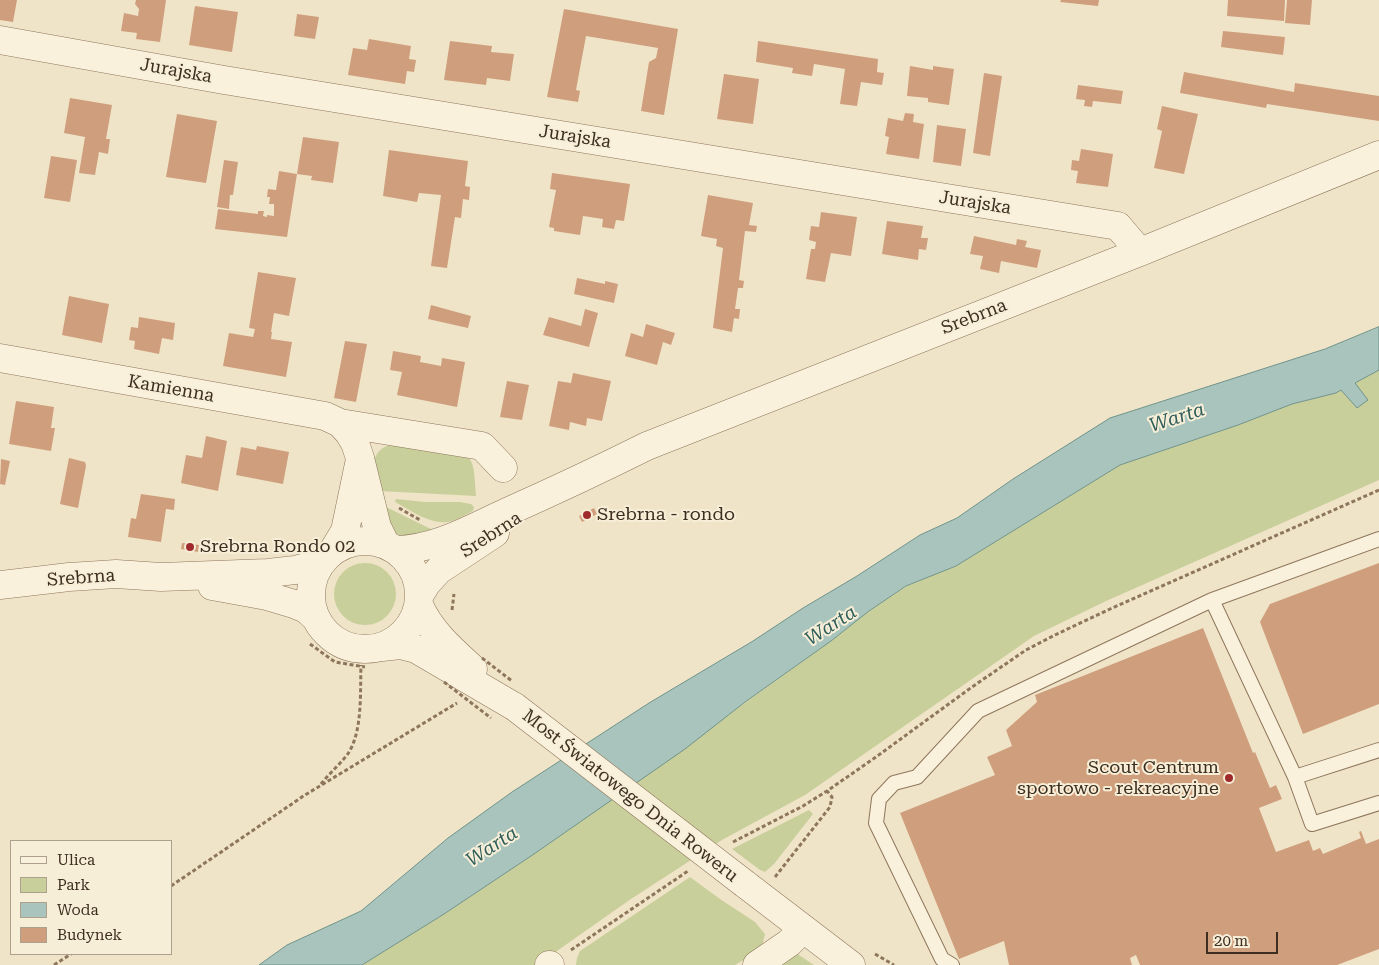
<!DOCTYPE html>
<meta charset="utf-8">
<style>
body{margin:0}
#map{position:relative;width:1379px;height:965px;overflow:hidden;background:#f0e4c8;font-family:"Roboto Serif",serif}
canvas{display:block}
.legend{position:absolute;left:10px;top:840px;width:162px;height:115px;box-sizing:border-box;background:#f7eed8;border:1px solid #ada18e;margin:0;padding:6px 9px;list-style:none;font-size:15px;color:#3d2e20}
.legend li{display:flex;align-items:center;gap:10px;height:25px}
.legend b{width:25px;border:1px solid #ada18e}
.scale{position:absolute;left:1206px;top:932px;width:72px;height:22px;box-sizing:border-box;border:2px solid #3d2e20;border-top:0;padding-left:6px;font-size:15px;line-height:18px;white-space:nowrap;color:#3d2e20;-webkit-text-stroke:4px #f7eed8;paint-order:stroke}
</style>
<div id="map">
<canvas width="1379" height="965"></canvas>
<ul class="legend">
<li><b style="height:6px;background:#faf1dc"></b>Ulica</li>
<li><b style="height:14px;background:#c9cf9b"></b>Park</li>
<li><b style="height:14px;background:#a9c4bc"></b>Woda</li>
<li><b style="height:14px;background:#cf9f7d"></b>Budynek</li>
</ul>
<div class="scale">20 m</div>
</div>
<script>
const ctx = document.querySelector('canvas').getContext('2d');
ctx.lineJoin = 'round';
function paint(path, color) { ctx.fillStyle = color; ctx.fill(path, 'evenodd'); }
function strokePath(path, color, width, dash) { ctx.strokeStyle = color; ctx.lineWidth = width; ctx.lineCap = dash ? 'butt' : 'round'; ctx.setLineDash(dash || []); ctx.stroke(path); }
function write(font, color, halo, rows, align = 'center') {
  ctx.font = font + ' "Roboto Serif",serif'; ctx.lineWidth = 4; ctx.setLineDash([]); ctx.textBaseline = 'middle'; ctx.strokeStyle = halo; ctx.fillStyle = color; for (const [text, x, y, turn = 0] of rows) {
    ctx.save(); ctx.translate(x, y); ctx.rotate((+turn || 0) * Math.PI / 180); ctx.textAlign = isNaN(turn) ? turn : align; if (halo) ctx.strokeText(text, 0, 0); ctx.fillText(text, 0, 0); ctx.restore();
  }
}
const green = new Path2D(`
 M1379 370V480L1104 602 1034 636 805 795 722 840 631 899 537 965H362L444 914 534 854 831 641 869 611 907 586 956 566 1120 465 1238 425 1292 404 1336 393 1342 390 1357 408 1355 383Z
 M389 445 464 456C467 457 469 457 471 461 475 468 475 487 476 496L379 491C375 473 367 453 389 445Z
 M396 499 425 502H460L471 504 474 507 473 511C465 515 456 521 447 522 429 524 410 510 395 502Z
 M386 507 435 531 404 539C387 530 390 525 386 507Z
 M334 594a31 31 0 1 1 62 0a31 31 0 1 1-62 0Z
 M809 810 813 814 774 864 765 872 760 870 732 849Z
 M690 877 720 899 755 922 765 934 762 947 752 955 735 965H576L577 958 580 951Z
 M796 953 814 965H781Z`);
const water = new Path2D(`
 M1379 327V370L1355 383 1368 400 1357 408 1341 390 1336 393 1292 404 1238 425 1120 465 956 566 906 586 869 611 831 641 745 702 685 749 534 854 444 914 362 965H259L287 945 361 911 448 838 512 792 649 703 753 641 803 608 857 576 920 535 957 518 1013 479 1110 418 1325 349Z`);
const building = new Path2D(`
 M0 0H17L13 22 0 20Z
 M136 0H166L160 42 136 39 137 33 121 31 124 13 138 16 139 9 135 4Z
 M1061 0H1099L1098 6 1060 2Z
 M1228 0H1285L1284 21 1227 16Z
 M1287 0H1312L1310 25 1285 23Z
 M195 6 238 12 232 52 189 45Z
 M564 9 678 29 664 115 641 111 649 62 656 58 658 48 586 36 576 90 580 91 578 102 547 97Z
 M297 14 319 17 315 39 294 36Z
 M1223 31 1285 37 1283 55 1221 47Z
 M369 39 411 46 409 59 416 60 414 72 407 71 405 84 348 75 353 48 367 50Z
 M450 41 492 46 491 52 514 54 510 81 487 78 486 85 444 80Z
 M758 41 878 59 877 72 884 73 882 85 861 82 857 106 840 104 845 69 814 64 812 76 792 73 793 68 756 62Z
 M910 66 933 70V66L954 69 949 105 928 102V98L907 96Z
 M1184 72 1294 92 1295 83 1379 96V121L1267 104 1266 108 1180 93Z
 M984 73 1002 76 990 156 973 153Z
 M724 74 759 79 753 124 717 119Z
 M1078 85 1123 91 1121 104 1093 101 1092 107 1084 106 1085 100 1076 99Z
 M70 98 112 105 106 139H110L108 154 99 152 95 175 79 173 85 137 64 133Z
 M1162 106 1198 114 1184 174 1154 168 1162 131 1157 129Z
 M905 113 914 114 913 122 924 124 919 159 886 154 889 137 885 136 888 118 903 121Z
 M177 114 217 121 206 183 166 177Z
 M937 125 966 129 961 166 933 162Z
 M303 137 339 142 333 183 311 180 312 176 297 174 287 237 215 229 218 209 258 214V211H264L263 216 267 217V215L274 216V204H269L270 197H267L268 189 276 190 279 171 297 174Z
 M1081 149 1113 154 1108 187 1076 183 1078 171 1071 170 1072 160 1079 161Z
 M389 150 468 161 465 186 470 187 469 200 463 199 461 218 455 217 447 268 431 266 441 195 419 193 417 202 383 196Z
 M51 156 77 160 70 202 44 198Z
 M224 160 238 162 233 195H230L229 209 217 207Z
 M552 173 630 184 624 221 616 220 614 229 602 227 603 219 583 216 580 235 554 231V228L549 227 556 190 550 189Z
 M708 195 753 203 749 225 757 226 756 232 745 231 739 280 744 281 743 288H738L735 309H740L739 319 734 318 732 332 713 328 723 248 716 246 717 239 701 236Z
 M821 212 857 217 851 256 831 253 825 282 806 279 811 249H815L816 242 809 240 811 226 819 227Z
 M887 221 923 226 921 238H928L926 250 919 249 918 260 882 254Z
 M974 236 1016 245 1017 239 1027 241 1025 247 1041 250 1037 268 1001 261 999 273 980 269 983 256 970 254Z
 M258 272 296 278 289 316 274 313 271 332H272L271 339 292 342 286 377 223 366 229 333 253 337 255 329 249 328Z
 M577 278 605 284V281L618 284 614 303 574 294Z
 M69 296 109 304 102 343 62 335Z
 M431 305 471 316 468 328 428 319Z
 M585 309 598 313 589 347 543 335 549 317 581 326Z
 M139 317 175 323 173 340 162 338 159 354 134 349 135 341 129 340 131 327 138 328Z
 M646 324 675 333 671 345 663 342 657 365 625 356 631 333 643 337Z
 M345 341 367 344 356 402 334 398Z
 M393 351 421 356 420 362 441 366 442 358 465 362 457 407 397 395 402 372 390 370Z
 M573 373 611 381 602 421 587 418 586 426 570 422 569 430 549 426 558 381 571 383Z
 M507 381 529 385 522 420 500 417Z
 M16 401 54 407 51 428H55L51 451 9 444Z
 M206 436 227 441 218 491 181 483 186 455 202 458Z
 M257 446 289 452 283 484 236 475 241 447 256 450Z
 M69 458 85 462 86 466 78 508 60 504Z
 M1 459 10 461 5 485 0 484Z
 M141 494 175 499 174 510 166 509 161 542 128 537 131 518 136 519Z
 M594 508 597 514 582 522 579 516Z
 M182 543 199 545 198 552 181 549Z
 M1379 563V704L1303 734 1260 622 1270 604Z
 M1203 628 1253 753 1255 752 1270 788 1276 785 1282 799 1259 808 1276 852 1309 840 1313 851 1320 848 1323 854 1361 838 1359 832 1361 831 1366 844 1379 839V949L1337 965H1140L1136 955 1130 958 1132 965H1009L1004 941 959 959 900 813 995 775 987 757 1012 746 1006 730 1037 702 1035 695Z`);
const path = new Path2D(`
 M399 508 420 520
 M452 610 454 594
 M310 644 335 662 365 667
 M321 784C329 774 339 765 347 755 363 733 360 692 361 665
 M733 842 803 806 827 791 876 757 972 687 1026 650 1055 635 1110 609 1379 490
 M775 877 830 807 832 797 827 791
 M171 886 305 795 457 703
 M571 950 688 871
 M875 954 894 965
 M54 965 71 954`);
const service = new Path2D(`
 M1212 600 1295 777 1312 824 1379 803
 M1295 777 1379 750
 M952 965 942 959 876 823 879 799 894 783 917 777 978 711 1212 600 1379 539`);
const minor = new Path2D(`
 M0 40 224 80 1118 226 1140 252
 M0 358 325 416 340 423 482 446 503 468
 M340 423 349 433 355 443 360 458 377 527 386 545
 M311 595a54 54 0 1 1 108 0a54 54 0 1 1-108 0Z
 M395 550C435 550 472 528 507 512 554 491 601 469 647 446L1140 252 1379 155
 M333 551 345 531 359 464
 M0 585 69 577 116 574 161 577 268 573 295 570 321 563
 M212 586 267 596 294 604 306 609 316 618
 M419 596 427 583 439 570 495 533
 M419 605C430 631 452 650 473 669
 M382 647 400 645 416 649 515 707
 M745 884 851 965
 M549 965H550
 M757 965 789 943 803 929`);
const pathBridge = new Path2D(`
 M482 658 512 681
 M444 682 491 718`);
const minorBridge = new Path2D(`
 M515 707 745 884`);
const markers = [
 [587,515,5,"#9e2a2b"],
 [190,547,5,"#9e2a2b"],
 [1229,778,5,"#9e2a2b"]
];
const streetNames = [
 ["Jurajska",176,71,10],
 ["Jurajska",575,137,9],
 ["Jurajska",975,203,9],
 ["Srebrna",974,317,-21],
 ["Kamienna",171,389,10],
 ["Srebrna",491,535,-33],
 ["Srebrna",81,578,-4],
 ["Most Światowego Dnia Roweru",630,796,38]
];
const poiNames = [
 ["Srebrna - rondo",597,515],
 ["Srebrna Rondo 02",200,547],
 ["Scout Centrum",1219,768,"right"],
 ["sportowo - rekreacyjne",1219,789,"right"]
];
const waterNames = [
 ["Warta",1177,418,-18],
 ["Warta",831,626,-33],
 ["Warta",492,847,-33]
];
paint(green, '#c9cf9b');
paint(water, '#a9c4bc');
strokePath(water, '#6f938a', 1);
paint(building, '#cf9f7d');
strokePath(service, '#8d765c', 16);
strokePath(minor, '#8d765c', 29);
strokePath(path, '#8d765c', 3, [4, 2.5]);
strokePath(service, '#faf1dc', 14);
strokePath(minor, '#faf1dc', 28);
strokePath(minorBridge, '#8d765c', 29, []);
strokePath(pathBridge, '#8d765c', 3, [4, 2.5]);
strokePath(minorBridge, '#faf1dc', 28);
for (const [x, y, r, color] of markers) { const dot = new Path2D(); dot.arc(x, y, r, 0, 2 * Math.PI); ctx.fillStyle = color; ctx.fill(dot); strokePath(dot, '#f7eed8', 2); }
write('18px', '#3d2e20', '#f7eed8', streetNames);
write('18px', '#3d2e20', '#f7eed8', poiNames, 'left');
write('italic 19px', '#2f5d5a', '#f7eed8', waterNames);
</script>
